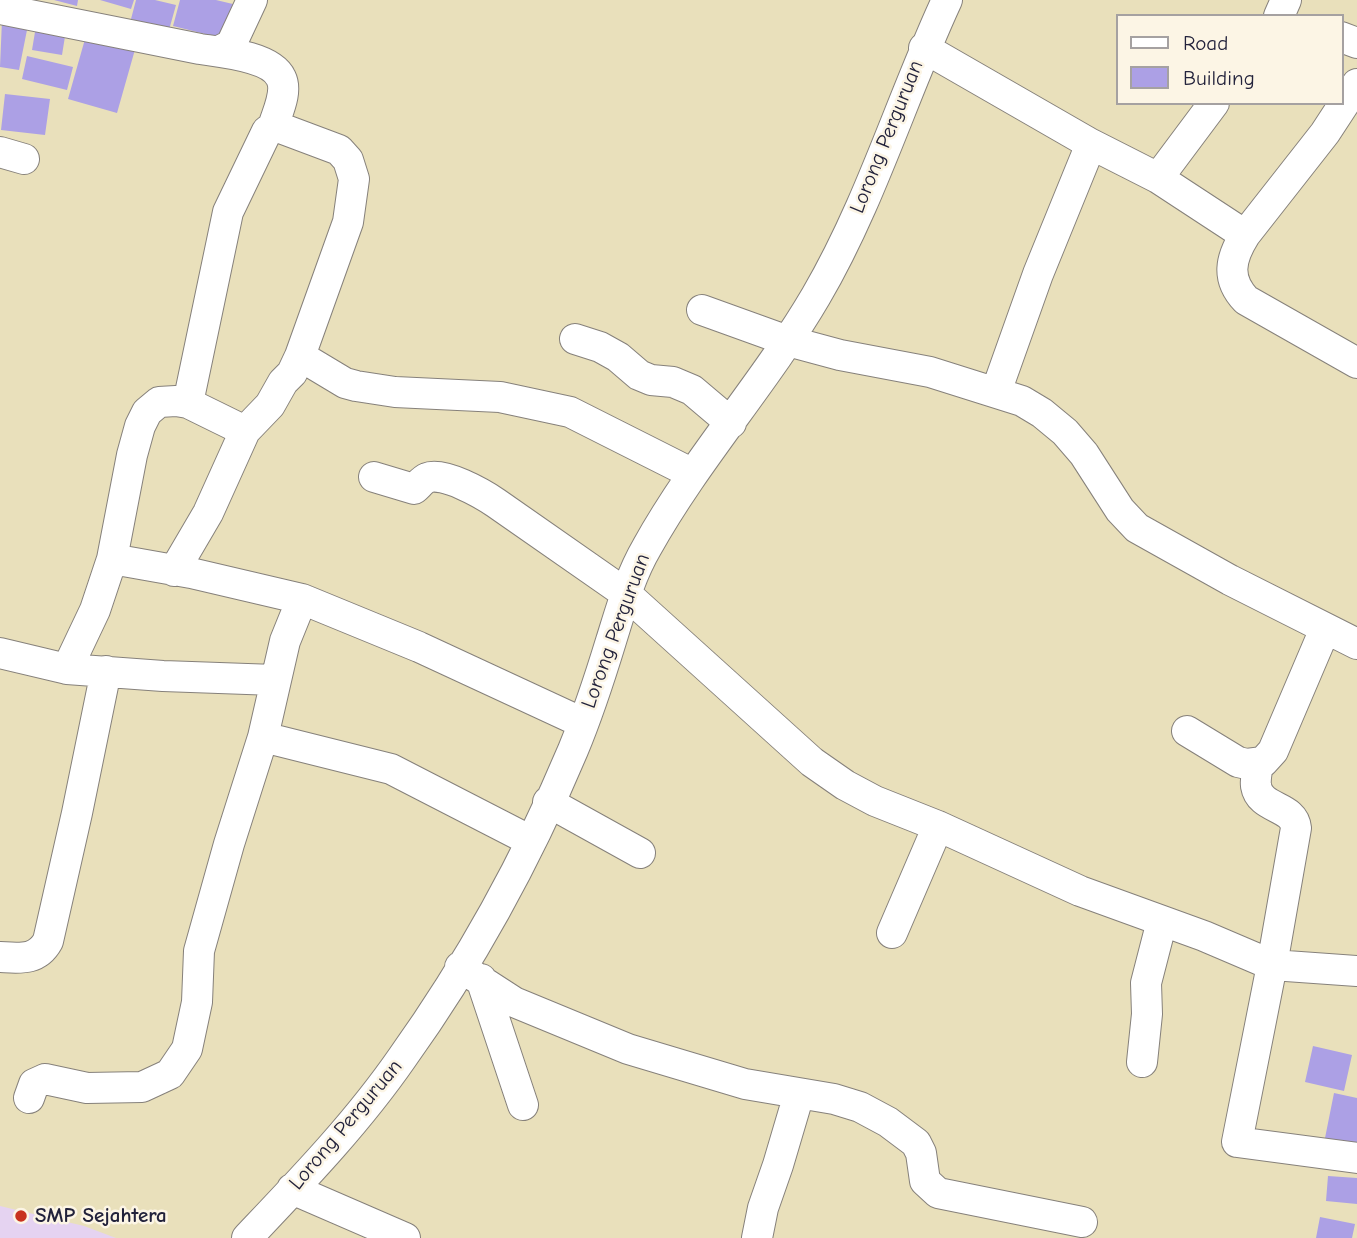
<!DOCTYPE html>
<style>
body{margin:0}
#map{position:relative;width:1357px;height:1238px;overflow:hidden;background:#e9e0bb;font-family:"Comic Neue",sans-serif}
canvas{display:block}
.legend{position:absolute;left:1116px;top:14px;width:228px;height:91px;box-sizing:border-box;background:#fcf5e5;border:2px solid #a5a1a1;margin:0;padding:9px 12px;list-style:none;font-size:21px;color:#22223b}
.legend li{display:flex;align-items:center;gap:14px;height:35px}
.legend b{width:35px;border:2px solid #a5a1a1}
</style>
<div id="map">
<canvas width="1357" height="1238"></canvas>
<ul class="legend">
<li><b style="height:9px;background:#fff"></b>Road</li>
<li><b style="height:19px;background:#aca0e5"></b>Building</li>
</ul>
</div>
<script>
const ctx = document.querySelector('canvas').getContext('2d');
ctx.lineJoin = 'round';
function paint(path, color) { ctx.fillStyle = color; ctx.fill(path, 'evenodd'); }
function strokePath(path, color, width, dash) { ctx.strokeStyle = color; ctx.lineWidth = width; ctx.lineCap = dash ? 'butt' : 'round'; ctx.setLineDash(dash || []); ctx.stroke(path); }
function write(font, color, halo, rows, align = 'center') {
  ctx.font = font + ' "Comic Neue",sans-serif'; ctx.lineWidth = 5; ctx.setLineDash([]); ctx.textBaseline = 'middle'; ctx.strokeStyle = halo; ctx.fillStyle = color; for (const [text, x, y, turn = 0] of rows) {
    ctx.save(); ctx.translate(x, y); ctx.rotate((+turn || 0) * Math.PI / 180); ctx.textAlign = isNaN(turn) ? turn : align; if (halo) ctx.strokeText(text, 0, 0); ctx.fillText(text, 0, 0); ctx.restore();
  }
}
const built = new Path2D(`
 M0 1206 84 1226 116 1238H0Z`);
const building = new Path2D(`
 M54 0H78L77 6Z
 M100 0H134L131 9Z
 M136 0H155L176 5 169 30 131 19Z
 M180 0H216L237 5 229 40 173 26Z
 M2 20 28 25 19 70 0 67Z
 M37 20 67 24 62 55 32 50Z
 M87 32 136 46 117 113 68 99Z
 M27 56 73 67 67 90 22 79Z
 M5 94 50 99 45 135 1 130Z
 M1313 1046 1352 1055 1344 1091 1305 1082Z
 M1334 1093 1357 1098V1144L1325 1138Z
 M1328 1176 1357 1178V1204L1326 1201Z
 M1320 1217 1355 1224 1352 1238H1316Z`);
const minor = new Path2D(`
 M0 9 200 49C220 52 271 56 281 78 288 92 277 113 273 127
 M1279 16 1286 0
 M1341 37 1357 43
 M924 48 1091 144 1158 178 1245 235C1230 259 1226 279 1246 300L1357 363
 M221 50 231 45 252 0
 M0 152 24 159
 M1158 178 1214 103
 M1245 235 1325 133 1357 84
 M702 310 788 341 840 355 930 372 1022 401 1042 413 1065 432 1084 454 1120 510 1137 528 1230 580 1357 644
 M575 339 600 347 618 357 639 375 651 380 673 382 692 390 731 423
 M996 392 1038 274 1091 144
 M188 403 228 212 267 131 275 126 339 150 348 160 354 179 348 222 300 356
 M374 477 414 489C418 486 422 480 427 478 443 471 483 494 496 503L625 593 812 762 845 785 875 801 938 826 1080 891 1204 936 1272 965 1357 971
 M112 559 132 455 140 426 147 412 159 402 176 401 188 403 245 431 270 405 283 382 292 373 300 356 345 383 356 386 395 392 500 397 570 412 693 474
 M174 571 208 513 245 431
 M0 653 67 669
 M275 680 163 676 67 669 95 610 112 559 191 573 302 599
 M1187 731 1238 762 1247 764 1263 762 1273 751 1325 629
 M263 737 391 769 531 841
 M1258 764C1257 771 1255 779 1256 786 1260 810 1294 805 1296 828L1272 965 1237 1142 1357 1158
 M548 802 640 853
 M892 933 938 826
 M0 957C20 958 37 961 48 941L77 813 106 671
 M460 967 514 1002 628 1049 745 1084 834 1099 860 1107 888 1122 916 1143 921 1153 925 1181 938 1193 1082 1222
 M481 979 523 1105
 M1142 1062 1147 1014 1146 983 1162 921
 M29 1098 34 1084 45 1079 87 1088 142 1087 170 1074 187 1049 197 1002 199 951 229 844 263 737 285 641 302 599 419 647 583 723
 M292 1189 405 1238
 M247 1238C301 1181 357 1123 402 1058 470 963 528 857 573 750 588 714 600 677 611 641 621 609 630 576 647 547 696 459 765 383 816 296 870 204 902 97 947 0
 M757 1238 763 1208 778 1165 799 1094`);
const markers = [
 [21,1216,7,"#c8321e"]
];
const streetNames = [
 ["Lorong Perguruan",887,137,-68],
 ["Lorong Perguruan",616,631,-70],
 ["Lorong Perguruan",346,1125,-50]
];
const poiNames = [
 ["SMP Sejahtera",35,1216]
];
paint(built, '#e5d3f1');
paint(building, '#aca0e5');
strokePath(minor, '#86817b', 32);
strokePath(minor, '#fff', 30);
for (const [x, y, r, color] of markers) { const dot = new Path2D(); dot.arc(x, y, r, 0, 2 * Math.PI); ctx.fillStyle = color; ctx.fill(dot); strokePath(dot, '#fcf5e5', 2.5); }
write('21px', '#22223b', '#fcf5e5', streetNames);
write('bold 21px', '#22223b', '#fcf5e5', poiNames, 'left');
</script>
